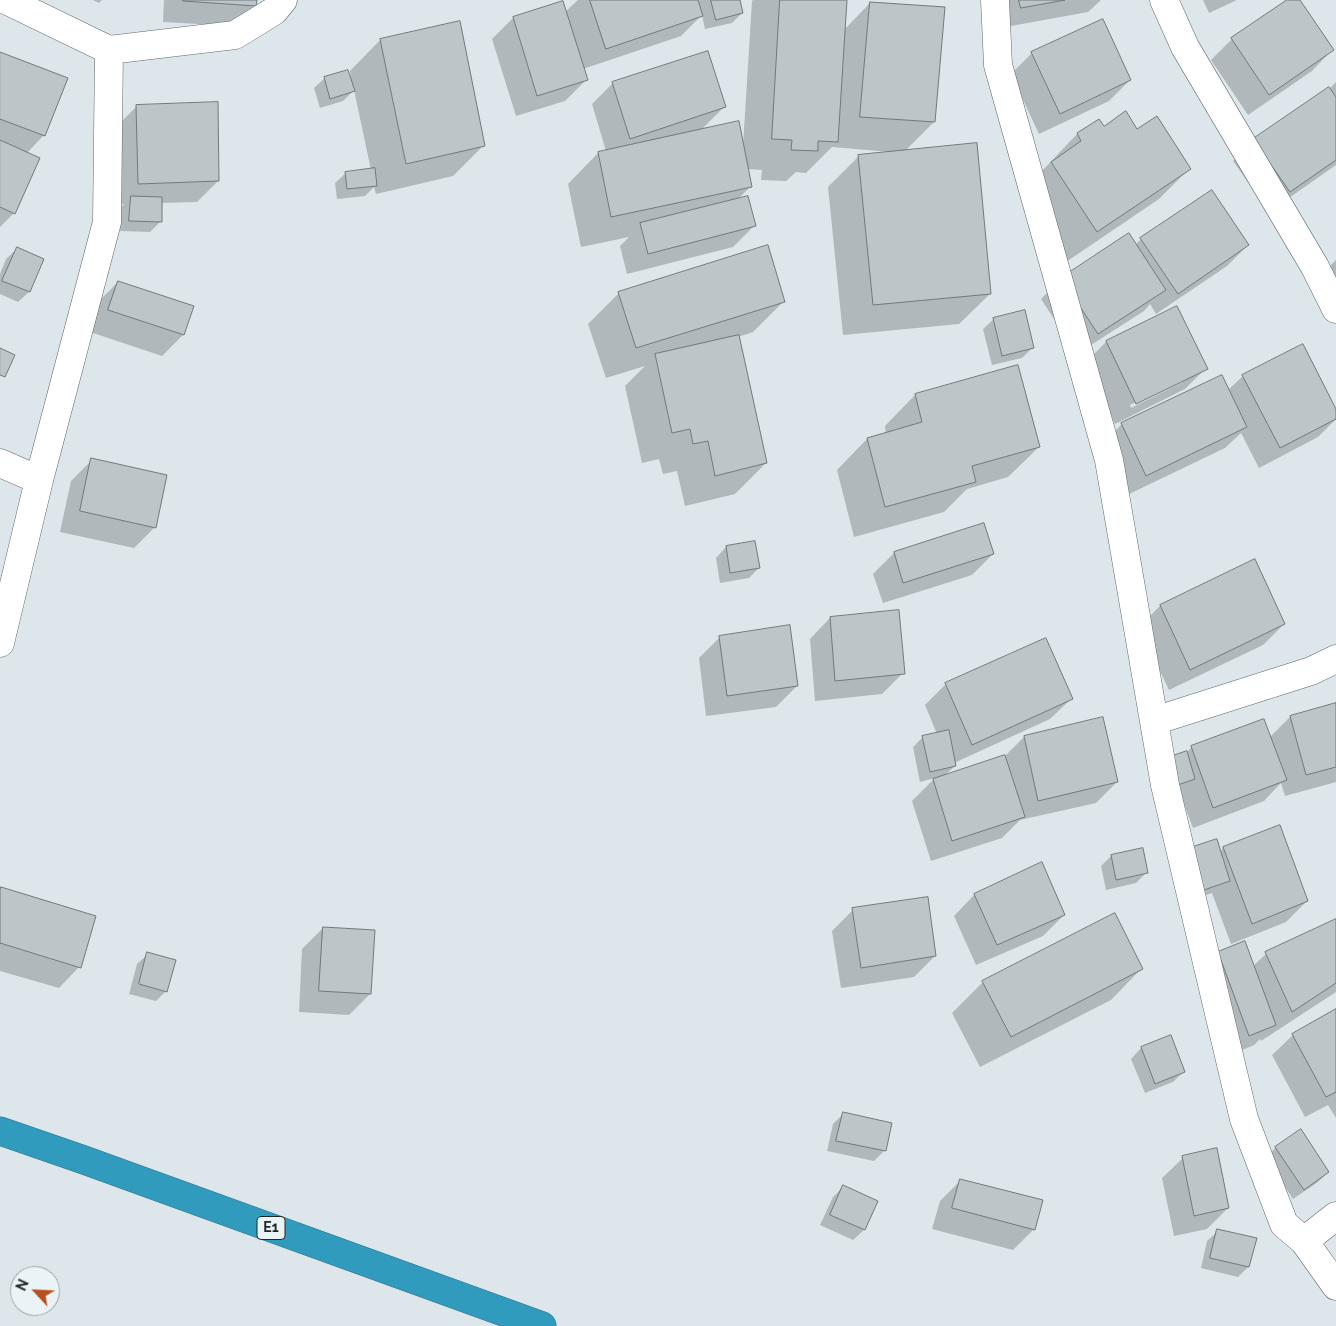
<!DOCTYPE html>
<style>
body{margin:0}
#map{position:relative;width:1336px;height:1326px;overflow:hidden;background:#dde6ea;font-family:Raleway,sans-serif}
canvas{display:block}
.north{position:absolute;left:10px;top:1266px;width:50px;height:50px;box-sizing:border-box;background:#eaf4f7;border:1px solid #9aa2a4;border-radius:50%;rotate:295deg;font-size:14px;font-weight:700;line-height:20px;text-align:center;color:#222627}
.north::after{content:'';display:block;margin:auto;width:18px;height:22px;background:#b65121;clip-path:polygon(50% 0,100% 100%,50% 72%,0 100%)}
</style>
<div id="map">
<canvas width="1336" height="1326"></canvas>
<div class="north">N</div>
</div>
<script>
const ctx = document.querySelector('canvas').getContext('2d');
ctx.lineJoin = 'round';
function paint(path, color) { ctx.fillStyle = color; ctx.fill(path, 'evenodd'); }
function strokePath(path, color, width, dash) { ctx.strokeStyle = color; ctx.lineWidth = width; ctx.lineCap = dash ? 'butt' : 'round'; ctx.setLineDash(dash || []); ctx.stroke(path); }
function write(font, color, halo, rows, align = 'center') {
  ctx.font = font + ' Raleway,sans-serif'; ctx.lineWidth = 5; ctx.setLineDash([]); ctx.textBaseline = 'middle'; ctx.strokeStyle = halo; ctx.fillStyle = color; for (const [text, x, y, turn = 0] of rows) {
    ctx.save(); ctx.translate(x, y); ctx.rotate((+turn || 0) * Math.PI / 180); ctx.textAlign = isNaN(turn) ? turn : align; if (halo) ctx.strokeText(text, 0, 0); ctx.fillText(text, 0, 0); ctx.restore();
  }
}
const shadow = new Path2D(`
 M93 0H102L99 3Z
 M164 0H256L255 5 234 26 163 22Z
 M578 0H697L698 3 699 2V0H739L742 13 732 23 705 29 702 15 681 36 583 69 586 80 565 101 516 116 492 39 513 18 563 3 565 12Z
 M753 0H845L844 30 870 3 934 122 904 152 990 294 959 324 843 335 828 187 859 156 890 153V152L832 147 806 173 796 172 786 181 761 180 762 170 747 169 751 186 736 201 754 226 733 247 627 274 620 246 629 237 581 247 568 184 598 153 606 151 592 104 613 83 724 107 701 130 743 146 752 1Z
 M995 0H1101L1088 12 1000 28Z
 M1203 0H1237L1209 13Z
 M1289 0H1298L1332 50 1312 71 1248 115 1211 60 1232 39Z
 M380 40 484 145 453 176 376 194 374 187 365 196 337 199 335 183 346 173 371 170 354 90 343 101 320 108 314 88 325 78H351L350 71Z
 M0 53 44 135 27 153 14 213 0 227Z
 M1032 53 1130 80 1109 101 1039 134 1011 74Z
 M1336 82V165L1269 212 1233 161 1254 140 1329 89Z
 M137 106 218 181 197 202 161 203 160 222 150 232 120 231 121 207 124 204H118L116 127Z
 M1098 120 1103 128 1137 131 1190 168 1159 199 1066 262 1021 193 1077 134Z
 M1141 239 1248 245 1227 266 1156 314 1150 304 1144 311 1077 354 1041 299 1062 278 1135 245Z
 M17 249 29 292 18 302 0 294V274L6 259Z
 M1336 260V321L1316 280Z
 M118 282 183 335 162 356 87 331 97 303Z
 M619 293 784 301 753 332 738 337 766 463 735 494 685 506 677 471 663 474 659 459 642 463 625 386 645 366 606 378 588 324Z
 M994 319 1033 347 1022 358 992 365 983 329Z
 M1106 342 1206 368 1185 389 1115 424 1085 363ZM1183 379V382L1131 408 1130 405Z
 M1243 376 1336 411V419L1318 437 1259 468 1241 433 1225 448 1125 496 1101 445 1122 424 1228 390Z
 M915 395 1039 447 1008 477 967 489 944 512 854 537 837 470 867 439 886 434 885 426Z
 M92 460 155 527 134 548 60 532 71 481Z
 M983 524 993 554 972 575 883 603 873 574 894 553Z
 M726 547 759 568 749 578 720 583 716 558Z
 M1254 561 1284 624 1263 645 1169 690 1139 627 1160 606Z
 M830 618 903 673 882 694 815 701 810 639Z
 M720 637 797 686 776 707 706 716 699 658Z
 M946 684 1071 699 1050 719 954 763 955 766 944 776 1005 756 1024 737 1117 782 1096 803 1020 820 1002 838 931 861 912 801 935 778 920 782 913 747 923 737 937 734 925 705Z
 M1336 705V782L1285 796 1281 783 1264 801 1193 828 1179 791 1165 795 1187 752 1192 747 1269 738 1290 717Z
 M1279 827 1307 901 1286 922 1231 944 1212 893 1190 900 1220 852 1223 848Z
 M1111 856 1147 872 1136 883 1106 890 1101 866Z
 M1 888 79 967 59 988 0 971V890Z
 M974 895 1064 915 1043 936 976 965 954 916Z
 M853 910 935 956 914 977 841 988 832 931Z
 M1336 920V992L1261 1041 1260 1039 1254 1045 1228 1056 1219 953 1253 966 1266 954Z
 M323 928 370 994 349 1015 299 1012 302 949Z
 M148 954 166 991 156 1001 129 994 137 964Z
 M1141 969 1111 1000 980 1067 952 1013 983 982Z
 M1336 1010V1118L1328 1105 1305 1117 1272 1055 1293 1035Z
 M1170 1037 1183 1072 1173 1082 1145 1093 1131 1059 1141 1048Z
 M843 1114 884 1151 874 1161 827 1151 833 1124Z
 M1276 1147 1328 1172 1318 1182 1293 1199 1266 1158Z
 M1183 1158 1228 1208 1207 1229 1174 1236 1162 1178Z
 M961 1180 1034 1229 1013 1250 932 1229 940 1201Z
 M843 1187 876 1201 864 1230 853 1240 820 1225 833 1197Z
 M1218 1231 1255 1239 1248 1267 1238 1277 1201 1268 1207 1241Z`);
const building = new Path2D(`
 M183 0H257L256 6 183 1Z
 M590 0H698L703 16 606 49Z
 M711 0H740L743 13 716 20Z
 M780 0H847L838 142 818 141V151L791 150 792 140 772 139Z
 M1019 0H1065L1021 8Z
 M1287 0H1300L1334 50 1269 95 1231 38Z
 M563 1 588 80 537 96 513 17Z
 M870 2 945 7 935 122 860 117Z
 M1103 19 1131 80 1060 114 1031 52Z
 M460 21 485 146 406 164 380 39Z
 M708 51 726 107 630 139 612 82Z
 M0 52 68 78 45 136 0 119Z
 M348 70 355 91 330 99 324 77Z
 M1329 87 1336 97V160L1290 192 1253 139Z
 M218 102 219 181 138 184 136 105Z
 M1126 111 1137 129 1157 116 1191 169 1097 232 1051 162 1081 141 1077 133 1099 119 1104 126Z
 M739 121 752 187 611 217 598 152Z
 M0 140 40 158 15 214 0 207Z
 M977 143 991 294 873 305 858 155Z
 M375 168 377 186 347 189 345 172Z
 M1212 190 1249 245 1178 294 1140 238Z
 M131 196 162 197V222L129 221Z
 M748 196 756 226 648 254 640 223Z
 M1129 233 1166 290 1098 334 1061 278Z
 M768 245 785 302 636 348 618 292Z
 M17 247 44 259 30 292 2 281Z
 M118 281 194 306 184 335 108 310Z
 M1177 306 1208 369 1136 404 1106 341Z
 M1025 310 1034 348 1002 356 993 318Z
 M739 335 767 463 715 476 708 441 693 444 690 429 672 433 655 354Z
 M1303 344 1336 409V419L1280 448 1242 375Z
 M0 348 15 355 5 377 0 375Z
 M1018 365 1040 447 972 466 976 482 885 507 867 438 922 422 915 394Z
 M1222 375 1247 427 1146 476 1121 423Z
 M91 458 167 475 156 528 80 511Z
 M984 523 994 554 903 583 894 552Z
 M755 541 760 568 730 573 726 546Z
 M1255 559 1285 624 1190 670 1160 605Z
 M899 610 905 674 835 681 830 617Z
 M790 625 798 686 727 696 719 636Z
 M1046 638 1073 699 972 745 945 683Z
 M1336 703V767L1306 775 1290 716Z
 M1103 717 1118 782 1038 801 1024 736Z
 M1264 719 1287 780 1213 808 1191 746Z
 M949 730 956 766 930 772 922 736Z
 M1187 751 1195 779 1175 786 1167 758Z
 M1005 755 1025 817 952 841 933 779Z
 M1280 825 1308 901 1252 924 1223 847Z
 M1217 839 1230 881 1201 891 1187 849Z
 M1143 848 1148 873 1116 880 1111 855Z
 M1042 862 1065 915 997 945 974 894Z
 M1 887 96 916 81 968 0 943V891Z
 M928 897 936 956 861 968 852 908Z
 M1115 913 1143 969 1011 1037 982 981Z
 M1336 919V983L1292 1012 1265 952Z
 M323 927 375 930 371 994 319 991Z
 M1245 941 1276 1025 1249 1036 1218 952Z
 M147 952 176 960 167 992 139 984Z
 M1336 1009V1092L1326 1097 1292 1034Z
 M1171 1035 1185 1072 1155 1084 1141 1047Z
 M843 1112 892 1123 886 1151 836 1141Z
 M1301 1129 1329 1172 1304 1190 1275 1147Z
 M1217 1148 1229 1208 1194 1216 1182 1156Z
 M960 1179 1043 1200 1035 1230 952 1208Z
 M843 1185 878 1201 865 1230 830 1215Z
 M1217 1229 1257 1238 1249 1267 1210 1258Z`);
const minor = new Path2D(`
 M6 0 109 50 235 35 274 11 283 0
 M995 0 998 65 1109 460 1165 785 1244 1119 1284 1224 1304 1241 1336 1286
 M1164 0 1185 47 1315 267 1336 309
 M0 463 39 480
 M0 643 39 480 107 222 109 50
 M1154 721 1311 671 1336 659
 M1304 1241 1336 1216`);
const motorway = new Path2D(`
 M0 1131 84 1160 542 1326`);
const shields = [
 [271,1228,28]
];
const shieldNames = [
 ["E1",271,1228]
];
paint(shadow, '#0003');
paint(building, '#bcc5c8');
strokePath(building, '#71797c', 1);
strokePath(minor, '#60686b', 29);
strokePath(motorway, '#2c7288', 29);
strokePath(minor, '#fff', 28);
strokePath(motorway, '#319bbd', 28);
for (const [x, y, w] of shields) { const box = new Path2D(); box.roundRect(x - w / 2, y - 11.5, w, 23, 4); ctx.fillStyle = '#eaf4f7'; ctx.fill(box); strokePath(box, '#222627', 1); }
write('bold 14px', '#222627', null, shieldNames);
</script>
